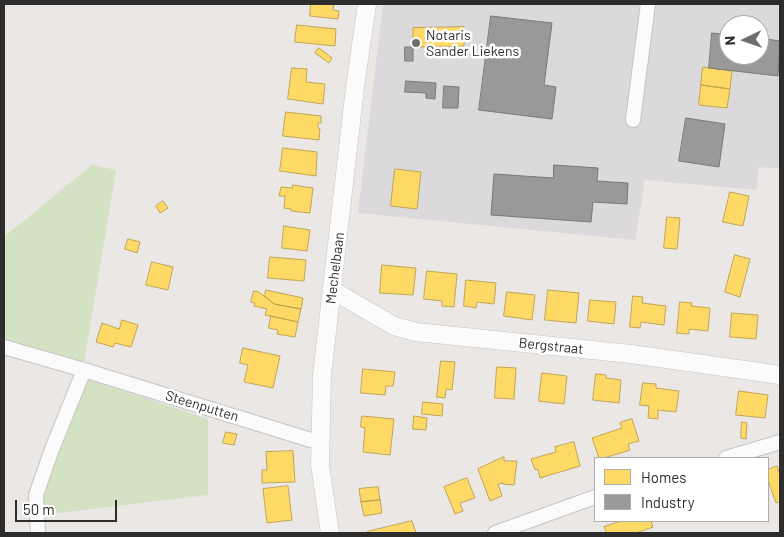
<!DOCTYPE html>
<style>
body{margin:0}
#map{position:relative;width:784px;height:537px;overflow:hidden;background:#eae7e5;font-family:Barlow,sans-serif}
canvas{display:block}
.frame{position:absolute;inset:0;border:5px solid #2d2d2d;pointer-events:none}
.legend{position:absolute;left:594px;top:457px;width:175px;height:65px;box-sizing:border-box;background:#fff;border:1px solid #ababab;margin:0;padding:6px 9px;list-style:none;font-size:15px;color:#2d2d2d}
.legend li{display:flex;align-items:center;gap:10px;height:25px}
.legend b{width:25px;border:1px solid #ababab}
.north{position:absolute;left:719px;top:15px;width:50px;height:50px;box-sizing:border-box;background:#fff;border:1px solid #ababab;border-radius:50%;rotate:267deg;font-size:14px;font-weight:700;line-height:20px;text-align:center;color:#2d2d2d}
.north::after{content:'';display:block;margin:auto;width:18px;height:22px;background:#6f6e6d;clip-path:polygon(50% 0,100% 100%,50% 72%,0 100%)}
.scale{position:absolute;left:15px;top:500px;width:102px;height:22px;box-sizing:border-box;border:2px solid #2d2d2d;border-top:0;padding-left:6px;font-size:15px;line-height:18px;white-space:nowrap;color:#2d2d2d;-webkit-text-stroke:4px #fff;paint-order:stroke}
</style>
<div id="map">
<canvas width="784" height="537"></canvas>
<div class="frame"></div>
<ul class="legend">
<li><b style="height:14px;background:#ffd966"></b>Homes</li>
<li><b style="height:14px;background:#999"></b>Industry</li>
</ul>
<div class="north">N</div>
<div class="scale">50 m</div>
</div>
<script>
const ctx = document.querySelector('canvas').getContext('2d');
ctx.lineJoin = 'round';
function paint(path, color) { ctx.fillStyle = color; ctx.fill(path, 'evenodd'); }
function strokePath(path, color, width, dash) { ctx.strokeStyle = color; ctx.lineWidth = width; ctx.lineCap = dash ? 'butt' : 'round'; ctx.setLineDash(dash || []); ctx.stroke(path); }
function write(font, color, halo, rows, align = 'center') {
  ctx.font = font + ' Barlow,sans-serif'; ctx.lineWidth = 5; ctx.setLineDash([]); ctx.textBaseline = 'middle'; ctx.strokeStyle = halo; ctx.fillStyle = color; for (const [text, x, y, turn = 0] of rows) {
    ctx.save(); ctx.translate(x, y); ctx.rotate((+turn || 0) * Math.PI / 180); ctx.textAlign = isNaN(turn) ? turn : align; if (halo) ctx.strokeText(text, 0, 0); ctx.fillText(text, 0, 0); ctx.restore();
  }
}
const industrial = new Path2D(`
 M383 4H780V169L758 167 757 190 645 180 635 240 358 213ZM729 25H759V55H729Z`);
const green = new Path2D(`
 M92 165 116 170 84 362 4 340V237Z
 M88 379 208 419V495L42 515 45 488Z`);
const homes = new Path2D(`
 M311 4H334L333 10 339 11 338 19 310 16Z
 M297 25 336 29 335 46 295 42Z
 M464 27V46L413 47V28Z
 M319 48 332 58 329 63 315 53Z
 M703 67 732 71 730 89 701 85Z
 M292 68 307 69 306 82 325 84 323 104 288 99Z
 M701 85 730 89 727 108 699 105Z
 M286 112 321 116V123H318V128L320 129 319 140 283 136Z
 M283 148 317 152 316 176 280 171Z
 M395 169 421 172 417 209 391 206Z
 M293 185 313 188 310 213 291 211V209L284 208 285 196H279L281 187 292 188Z
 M730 192 749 196 743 226 723 222Z
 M163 201 168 208 160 213 156 206Z
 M667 217 680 218 677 249 664 248Z
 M284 226 310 230 307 251 282 248Z
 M128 239 140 242 137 253 125 249Z
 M735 255 750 259 740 297 725 292Z
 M270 257 306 260 304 281 268 278Z
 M152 262 173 267 168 290 146 285Z
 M382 265 416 268 413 295 380 293Z
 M427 271 457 274 454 307 442 306V301L424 299Z
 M466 280 496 283 494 304 477 302 476 308 464 306Z
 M266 290 303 298 301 309 274 304 265 296Z
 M548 290 579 293 576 323 545 320Z
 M254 291 259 292 274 304 301 309 298 322 265 315 267 309 254 306 255 303 251 302Z
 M507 292 535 295 532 320 504 316Z
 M633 296 643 297 642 303 666 306 664 325 641 322 640 328 630 327Z
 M590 300 616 302 614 324 588 321Z
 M680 302 692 303 691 306 710 308 708 331 689 329V334L677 333Z
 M732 313 758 315 756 339 730 337Z
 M271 316 298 322 295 337 277 334 278 330 269 328Z
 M122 320 138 325 131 347 115 343 113 347 96 342 102 323 119 329Z
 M243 348 280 356 273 388 244 382 248 365 240 363Z
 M441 361 455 362 452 390 446 389 445 398 437 397Z
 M497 367 516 368 514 399 495 398Z
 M363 369 395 372 393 386H386L385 395 361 393Z
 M542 373 567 376 564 404 539 401Z
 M596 374 606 375V378L621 380 619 403 593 400Z
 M643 383 656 384V388L679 391 676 412 658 410V419L648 418 649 406 640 405Z
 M739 391 768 395 765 418 736 415Z
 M423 402 443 404 442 416 422 414Z
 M362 416 394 419 390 455 363 452 365 428 361 427Z
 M414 416 427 418 426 430 413 429Z
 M632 419 639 441 628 444 630 450 604 458H599L592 438 622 428 620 423Z
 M742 422 747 423 746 439 741 438Z
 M226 432 237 434 234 445 223 443Z
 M574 442 580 466 540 478 538 469 535 470 531 459 556 452 555 447Z
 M293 451 295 482 262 483V470H267L266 452Z
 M504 457V461H517L514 485 503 484V483L498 484 502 496 490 501 478 469Z
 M777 466 780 475V501L776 503 768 480V470Z
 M467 478 475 498 460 503 463 511 455 514 444 487Z
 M288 486 292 520 267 523 263 489Z
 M378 487 380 500 361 502 359 489Z
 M380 500 382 513 364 516 361 502Z
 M412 521 416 533H367V532Z
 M622 521H651L653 527 636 533H607L604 527Z`);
const industry = new Path2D(`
 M491 16 552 23 544 85 556 87 552 119 479 110Z
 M712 33 729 35V55H759V38L780 41 778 76 709 68Z
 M405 47H413V61H405Z
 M406 81 436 83 435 99 426 98V93L405 92Z
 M444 86 459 87 458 108H443Z
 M686 118 725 124 719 167 679 161Z
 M554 165 598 168 597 181 628 183 627 204 593 202 591 222 491 215 494 174 553 178Z`);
const minor = new Path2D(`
 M633 120 648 4
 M4 347 84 370 311 440 319 441
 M726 458 780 442
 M38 533 36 495 52 449 84 370
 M495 533 595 497`);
const tertiary = new Path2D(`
 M332 290 394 326 416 332 631 354 780 375
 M330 533 320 465 322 375 355 87 367 4`);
const markers = [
 [416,43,5,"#6f6e6d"]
];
const poiNames = [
 ["Notaris",426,35],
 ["Sander Liekens",426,51]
];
const streetNames = [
 ["Mechelbaan",335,268,-83],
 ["Bergstraat",551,346,6],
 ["Steenputten",202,406,17]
];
paint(industrial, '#dbd9db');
paint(green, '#d2e2c2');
paint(homes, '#ffd966');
strokePath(homes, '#c0a555', 1);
paint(industry, '#999');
strokePath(industry, '#797979', 1);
strokePath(minor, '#c5c4c5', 16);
strokePath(tertiary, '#c5c4c5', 19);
strokePath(minor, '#fcfbfb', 14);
strokePath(tertiary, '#fcfbfb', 18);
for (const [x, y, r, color] of markers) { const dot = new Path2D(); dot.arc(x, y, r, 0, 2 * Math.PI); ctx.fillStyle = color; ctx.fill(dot); strokePath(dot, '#fff', 2); }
write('14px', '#2d2d2d', '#fff', poiNames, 'left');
write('14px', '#2d2d2d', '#fff', streetNames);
</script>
